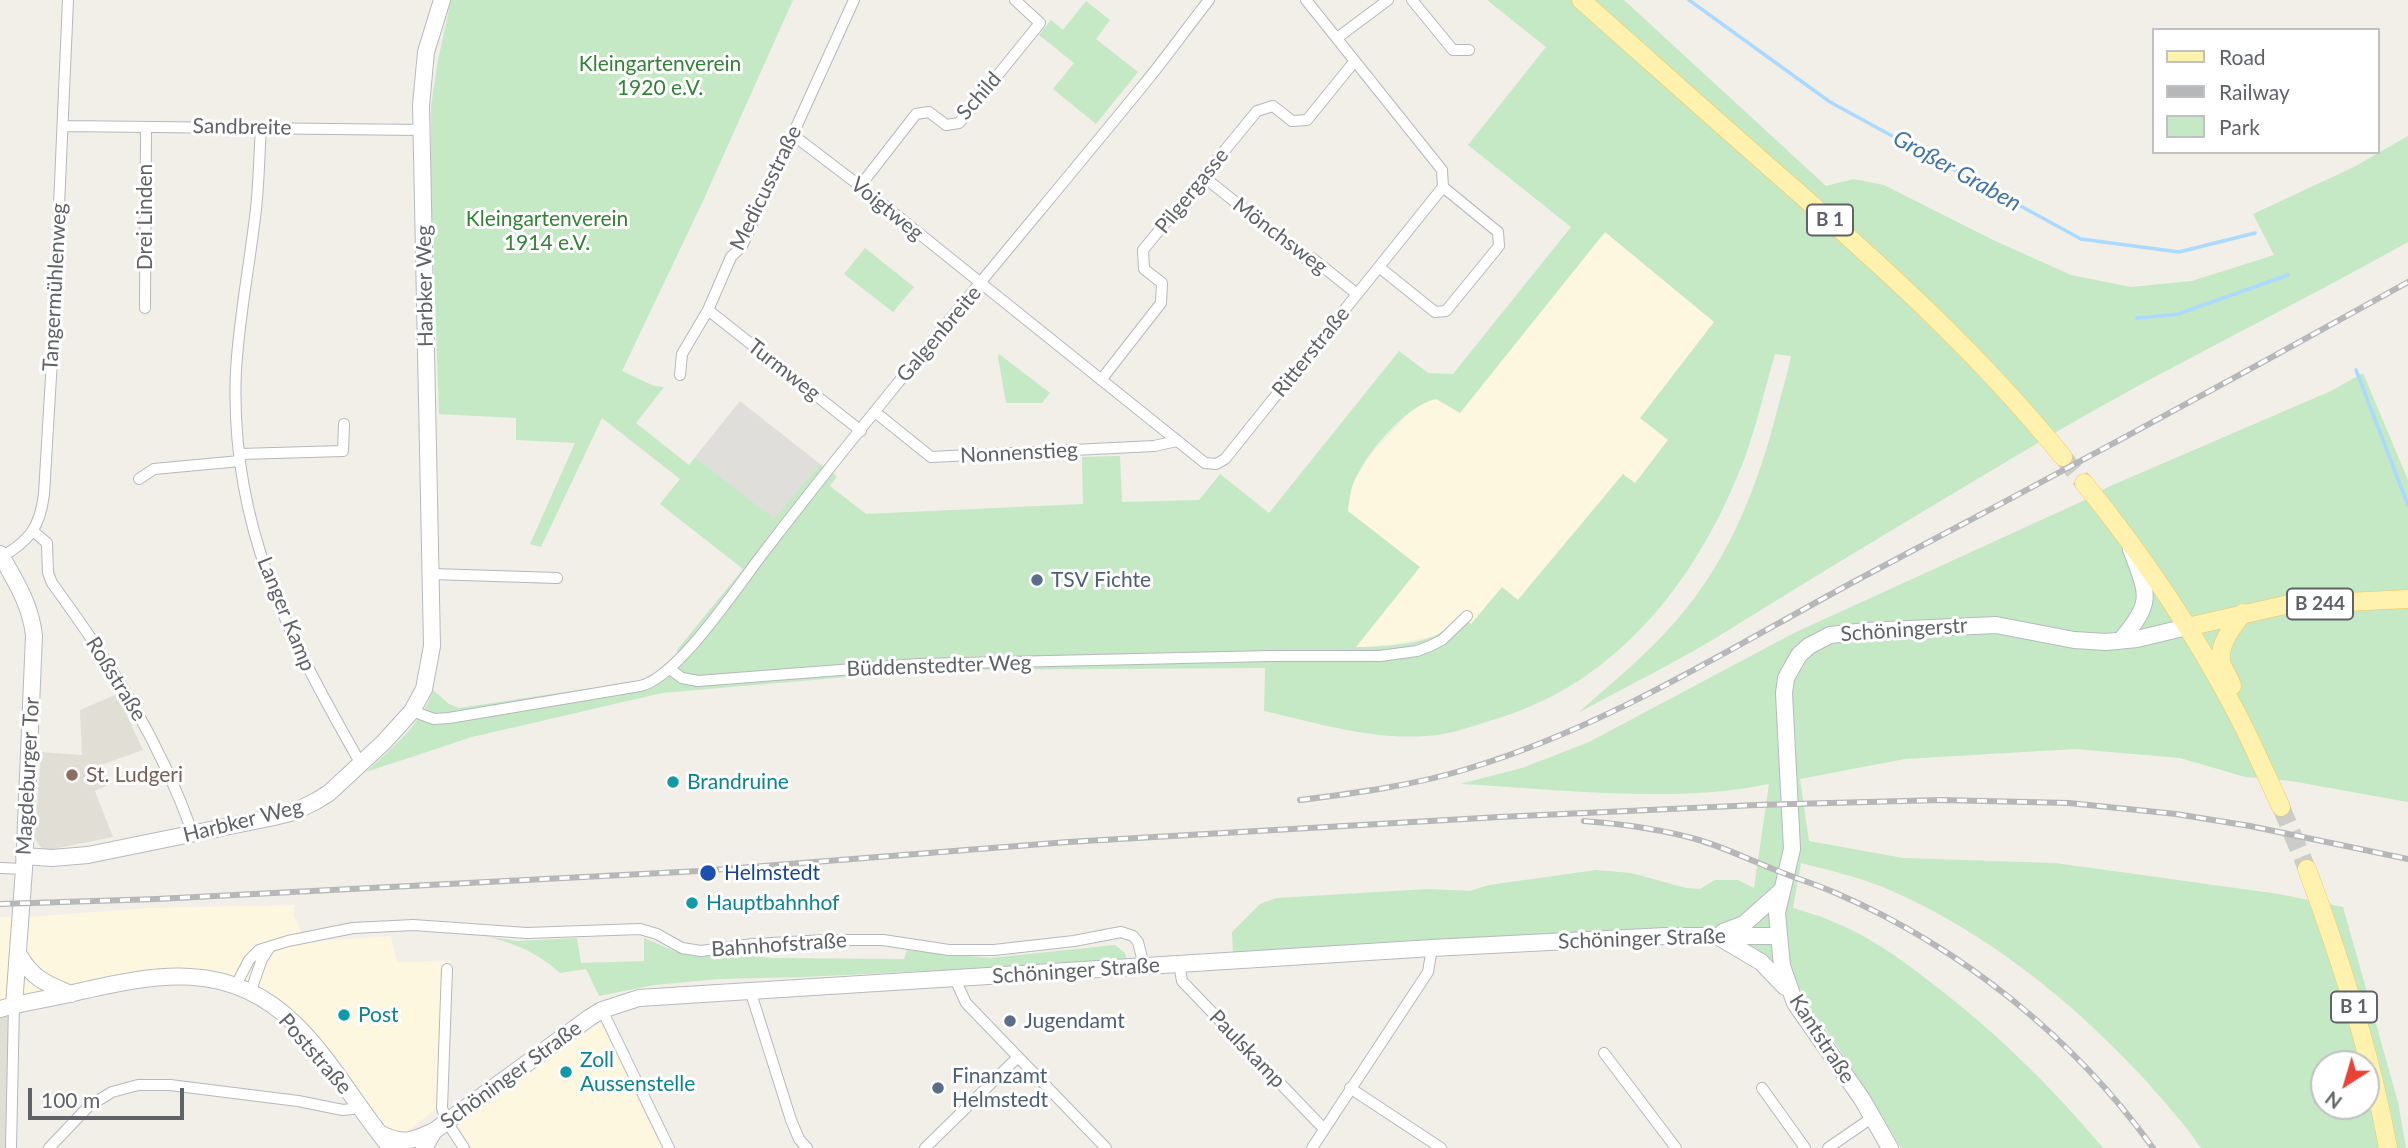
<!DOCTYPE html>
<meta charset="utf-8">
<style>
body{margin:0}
#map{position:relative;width:2408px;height:1148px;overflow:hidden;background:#f1efe8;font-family:Lato,sans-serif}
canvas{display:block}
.legend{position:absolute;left:2152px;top:28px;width:228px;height:126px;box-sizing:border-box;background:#fff;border:2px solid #bfc1c3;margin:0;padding:9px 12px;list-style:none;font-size:21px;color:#5f6368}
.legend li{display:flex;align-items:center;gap:14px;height:35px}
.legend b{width:35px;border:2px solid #bfc1c3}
.north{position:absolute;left:2310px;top:1050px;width:70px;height:70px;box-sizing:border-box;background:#fff;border:2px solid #bfc1c3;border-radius:50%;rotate:217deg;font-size:19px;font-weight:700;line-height:28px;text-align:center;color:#5f6368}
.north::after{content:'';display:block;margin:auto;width:24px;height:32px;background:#ea4335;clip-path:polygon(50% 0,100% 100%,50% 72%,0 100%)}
.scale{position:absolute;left:28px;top:1088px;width:156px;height:32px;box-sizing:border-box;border:4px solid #5f6368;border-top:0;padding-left:9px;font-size:21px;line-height:24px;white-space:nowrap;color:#5f6368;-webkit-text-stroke:5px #fff;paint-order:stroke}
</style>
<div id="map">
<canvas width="2408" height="1148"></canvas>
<ul class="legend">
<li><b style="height:9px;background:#fff2af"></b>Road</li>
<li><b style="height:9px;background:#b6b7b8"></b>Railway</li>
<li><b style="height:19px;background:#c5e8c5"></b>Park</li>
</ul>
<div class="north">N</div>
<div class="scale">100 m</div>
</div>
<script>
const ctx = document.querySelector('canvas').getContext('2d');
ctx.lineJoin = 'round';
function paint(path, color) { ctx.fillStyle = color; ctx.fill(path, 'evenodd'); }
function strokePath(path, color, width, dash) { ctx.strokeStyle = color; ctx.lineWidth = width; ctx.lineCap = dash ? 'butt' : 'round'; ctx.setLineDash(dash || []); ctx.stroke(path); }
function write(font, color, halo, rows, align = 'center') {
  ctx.font = font + ' Lato,sans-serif'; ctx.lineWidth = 6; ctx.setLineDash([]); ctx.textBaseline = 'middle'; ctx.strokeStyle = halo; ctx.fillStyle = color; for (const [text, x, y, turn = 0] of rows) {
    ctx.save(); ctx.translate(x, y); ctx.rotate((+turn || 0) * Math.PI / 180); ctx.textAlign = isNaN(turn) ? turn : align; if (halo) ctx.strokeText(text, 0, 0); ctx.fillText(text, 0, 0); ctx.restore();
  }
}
const commercial = new Path2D(`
 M1605 232 1715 322 1641 418 1669 439 1635 483 1623 474 1517 600 1471 624 1444 631 1434 636 1393 644 1355 648 1347 511 1352 485 1369 457 1411 411 1425 402 1436 399 1460 412Z
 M294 905V916L306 942 391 936 397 962 451 961 442 1108H437L399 1138 384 1124 321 1038 296 1014 274 998 231 978 201 970 179 968 18 996 0 1013V917H28L150 908Z
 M602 1021 663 1148H472L458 1126Z`);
const industrial = new Path2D(`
 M740 401 820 464 774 520 695 457Z`);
const education = new Path2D(`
 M117 694 143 750 101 765 108 785 95 791 113 837 48 850 42 848 37 843 35 836 41 752 82 755 80 710Z
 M16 1008 14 1148H0V1013Z`);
const green = new Path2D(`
 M451 0H793L703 201 622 371 654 386 664 387 636 423 689 465 695 457 774 519 820 464 837 476 830 486 866 514 1083 504 1082 457 1120 456 1122 502 1199 500 1220 474 1269 513 1399 351 1428 373 1453 374 1571 227 1468 145 1546 47 1487 0H1624L1826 186 1853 179 1884 185 1993 240 2071 275 2131 287 2192 281 2274 255 2253 214 2352 168 2408 136V242C2292 307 2173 364 2058 431 1947 497 1836 563 1727 631 1679 661 1627 686 1578 713 1607 687 1638 662 1665 633 1725 570 1757 491 1778 407 1782 390 1788 373 1791 356L1775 354C1765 388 1757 424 1745 457 1701 574 1622 680 1499 718 1475 725 1451 735 1426 736 1372 740 1317 723 1264 711L1265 668 929 670 662 693 472 737 366 772C391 749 423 723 433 690L449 704 459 708 678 675 677 650 743 569 660 504 680 479 602 418 541 547 530 544 575 443 516 440V418L439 414 431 185V106L438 60ZM1605 232 1714 322 1640 418 1668 440 1635 483 1623 474 1518 600 1502 587 1471 624 1460 616C1455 621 1449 627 1443 631 1423 645 1380 647 1356 647L1420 567 1348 511C1349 502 1350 492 1353 484 1365 454 1405 406 1436 399L1460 413Z
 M1086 1 1110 20 1096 39 1138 72 1096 124 1053 89 1074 63 1039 35 1051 20 1063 30Z
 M865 248 914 287 893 312 844 274Z
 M999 354 1050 393 1042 403H1006L998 357Z
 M2363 373 2408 480V802L2291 781 2245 777 2180 758 2075 749 1905 759 1800 779 1809 841 1903 858 2055 863 2279 894 2343 907 2398 1102 2406 1148H2201C2185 1124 2165 1103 2147 1082 2074 1002 1983 929 1883 887 1857 877 1829 870 1801 863L1793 908C1805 912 1818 915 1829 920 1866 934 1898 957 1929 981 1994 1030 2051 1086 2103 1148H1901L1868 1093 1824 1026 1768 960 1720 927 1233 955 1232 932 1260 904 1277 898 1428 889 1470 891 1489 885 1596 870 1631 873 1686 888 1700 889 1715 880H1738L1754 888 1769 784C1673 804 1559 789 1460 784L1522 768 1589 742 1794 633 2085 500 2108 487 2331 391ZM2324 1064H2366V1106H2324Z
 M484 936 518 941 577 938 581 963 644 961V938L674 951 697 956 717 953 773 958 904 959 907 950 990 958 1115 945 1125 953 1127 961 805 977 718 979 654 985 599 996 586 969 560 973C537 952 514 943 484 936Z`);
const stream = new Path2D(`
 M1689 0 1830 102 2081 239 2179 252 2255 233
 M2137 318 2178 314 2288 275
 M2356 370 2408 505`);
const primaryTunnel = new Path2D(`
 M2063 457 2084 483
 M2281 807 2307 869`);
const street = new Path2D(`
 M1412 0 1453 50H1469
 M1337 38 1388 0
 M63 126 422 130
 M261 127C259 157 259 188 255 217 249 268 239 319 236 370 229 523 287 635 361 764
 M793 135 860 186 1205 463 1216 464 1225 459 1443 187 1442 170 1306 0
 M1204 177 1305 258H1312L1357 294
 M860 186 916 114 929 112 946 125 959 123 1040 23 1015 0
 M1379 267 1435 312 1446 311 1499 246 1498 232 1443 187
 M145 308 146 127
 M708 310 861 431
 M680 375 682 354 708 310 731 257 742 246 854 0
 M1101 380 1161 303 1162 283 1144 269 1143 250 1257 111 1273 106 1292 121 1307 120 1354 62
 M875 412 931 457 1154 446 1177 441
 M240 454 343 451 344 424
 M139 479 154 469 240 461
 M33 531 47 543 48 573 52 583C112 665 159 739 193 834
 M0 558C29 541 40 528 44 494L53 343 68 0
 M432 574 557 578
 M670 669 682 678 698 681 918 664 1270 656H1380L1417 651 1430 646 1442 640 1467 616
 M412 711 434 719 449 718 640 686C678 678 739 584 764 552 885 394 1015 242 1141 88 1165 59 1186 29 1209 0
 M0 868 24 869
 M1179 964 1182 981 1324 1129
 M447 969 442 1108 447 1122 464 1148
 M955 979 966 1003 1106 1148
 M235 987 249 960 259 950 288 941 353 928 413 925 527 933 640 929 657 934 682 948 701 951 753 944 826 940H883L949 950H994L1074 941 1121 932 1133 936 1138 942 1144 966
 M750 990 791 1120 799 1139 807 1148
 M250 993 262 959 270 947
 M602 1010 669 1148
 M1604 1053 1676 1148
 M1350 1088 1441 1148
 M1762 1088 1805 1148
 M11 1148 14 1005
 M49 1148 89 1106 112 1092 138 1085H170L298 1101 343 1110 360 1108
 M925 1148 1018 1057
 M1312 1148 1428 972 1432 948
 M1828 1148 1873 1117`);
const secondary = new Path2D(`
 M0 554C15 580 31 605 34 636L24 869 14 1005
 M2121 640C2154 600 2148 596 2131 549
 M24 856 52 858 88 855 274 817 294 812 316 801 329 793 384 742 412 711 424 689 432 646 421 105 426 52 442 0
 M1723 932 1744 924 1781 891
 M1717 936 1761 962 1785 987
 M19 955C33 979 45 983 71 994
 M0 1009C24 1002 49 999 73 993 155 974 230 958 297 1026 333 1062 358 1109 391 1148
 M381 1134C404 1145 412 1141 434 1131
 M424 1148 434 1131 589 1018 602 1010 639 998 1432 948 1666 936H1778
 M1890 1148 1862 1099 1795 1003 1782 966 1777 913 1792 849 1784 693 1786 678 1799 655 1809 646 1830 635 1867 631 1996 625 2074 640 2106 642 2137 639 2187 627`);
const primary = new Path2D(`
 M1581 0C1651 62 1721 125 1792 187 1890 273 1980 355 2063 457
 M2084 483C2141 553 2193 630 2235 710 2252 742 2266 775 2281 807
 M2187 627 2285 605 2408 599
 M2232 686C2230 679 2225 672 2222 665 2216 646 2233 627 2243 613
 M2307 869C2341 960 2371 1053 2388 1148`);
const rail = new Path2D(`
 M1300 800C1357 793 1416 785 1470 768 1609 726 1732 647 1859 579 2043 482 2226 383 2408 282
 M1584 821C1623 824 1661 829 1699 840 1726 848 1752 861 1778 871 1798 879 1818 885 1838 894 1962 948 2074 1038 2153 1148
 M0 904 157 899 700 871 1068 842 1499 817 1756 805 1941 800 2069 803 2176 814 2250 826 2408 859`);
const markers = [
 [1037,580,7,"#5c6f8a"],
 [72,775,7,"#8d6e63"],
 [673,782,7,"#0f9aa8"],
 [708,873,9,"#1a4fb4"],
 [692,903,7,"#0f9aa8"],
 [344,1015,7,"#0f9aa8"],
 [1010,1021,7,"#5c6f8a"],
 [566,1072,7,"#0f9aa8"],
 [938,1088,7,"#5c6f8a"]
];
const shields = [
 [1830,220,46],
 [2320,604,66],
 [2354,1007,46]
];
const shieldNames = [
 ["B 1",1830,220],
 ["B 244",2320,604],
 ["B 1",2354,1007]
];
const parkNames = [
 ["Kleingartenverein",660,64],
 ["1920 e.V.",660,88],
 ["Kleingartenverein",547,219],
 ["1914 e.V.",547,243]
];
const streetNames = [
 ["Schild",979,96,-49],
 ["Sandbreite",242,127,1],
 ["Medicusstraße",766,188,-64],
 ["Pilgergasse",1192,191,-51],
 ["Voigtweg",887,209,39],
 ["Drei Linden",145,217,-90],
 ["Mönchsweg",1280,236,37],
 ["Harbker Weg",425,286,-91],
 ["Tangermühlenweg",55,287,-87],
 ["Galgenbreite",939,334,-50],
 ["Ritterstraße",1311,352,-51],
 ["Turmweg",784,370,38],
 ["Nonnenstieg",1019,453,-3],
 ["Langer Kamp",286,614,68],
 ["Schöningerstr",1904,630,-4],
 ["Büddenstedter Weg",939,666,-2],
 ["Roßstraße",116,679,58],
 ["Magdeburger Tor",28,776,-87],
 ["Harbker Weg",243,821,-14],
 ["Schöninger Straße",1642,939,-2],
 ["Bahnhofstraße",779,945,-4],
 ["Schöninger Straße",1076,971,-4],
 ["Kantstraße",1822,1039,57],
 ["Paulskamp",1247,1049,46],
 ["Poststraße",315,1054,49],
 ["Schöninger Straße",511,1075,-36]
];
const serviceNames = [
 ["TSV Fichte",1051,580],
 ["Jugendamt",1024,1021],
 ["Finanzamt",952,1076],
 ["Helmstedt",952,1100]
];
const educationNames = [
 ["St. Ludgeri",86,775]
];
const cultureNames = [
 ["Brandruine",687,782],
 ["Hauptbahnhof",706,903],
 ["Post",358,1015],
 ["Zoll",580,1060],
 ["Aussenstelle",580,1084]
];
const transitNames = [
 ["Helmstedt",724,873]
];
const waterNames = [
 ["Großer Graben",1957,171,29]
];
paint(commercial, '#fef7e0');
paint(industrial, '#e0deda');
paint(education, '#e1ded6');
paint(green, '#c5e8c5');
strokePath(stream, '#aadaff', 3.5);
strokePath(primaryTunnel, '#ccccc8', 18, [18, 9]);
strokePath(street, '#b5b8bc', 12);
strokePath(secondary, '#b6babf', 18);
strokePath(primary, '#f2c960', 19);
strokePath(street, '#fff', 10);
strokePath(secondary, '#fff', 16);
strokePath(primary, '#fff2af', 18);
strokePath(rail, '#b6b7b8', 6);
strokePath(rail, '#fff', 3.5, [10]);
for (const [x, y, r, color] of markers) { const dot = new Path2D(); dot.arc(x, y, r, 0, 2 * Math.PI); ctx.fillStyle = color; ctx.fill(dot); strokePath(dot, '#fff', 2.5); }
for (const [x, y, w] of shields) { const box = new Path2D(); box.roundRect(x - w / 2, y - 15.5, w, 31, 5); ctx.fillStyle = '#fff'; ctx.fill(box); strokePath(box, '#5f6368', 2); }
write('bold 19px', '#5f6368', null, shieldNames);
write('21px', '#348238', '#fff', parkNames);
write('21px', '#5f6368', '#fff', streetNames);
write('21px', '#4e5e75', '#fff', serviceNames, 'left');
write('21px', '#785e54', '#fff', educationNames, 'left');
write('21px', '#0d838f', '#fff', cultureNames, 'left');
write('21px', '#164399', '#fff', transitNames, 'left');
write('italic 23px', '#4174aa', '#fff', waterNames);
</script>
